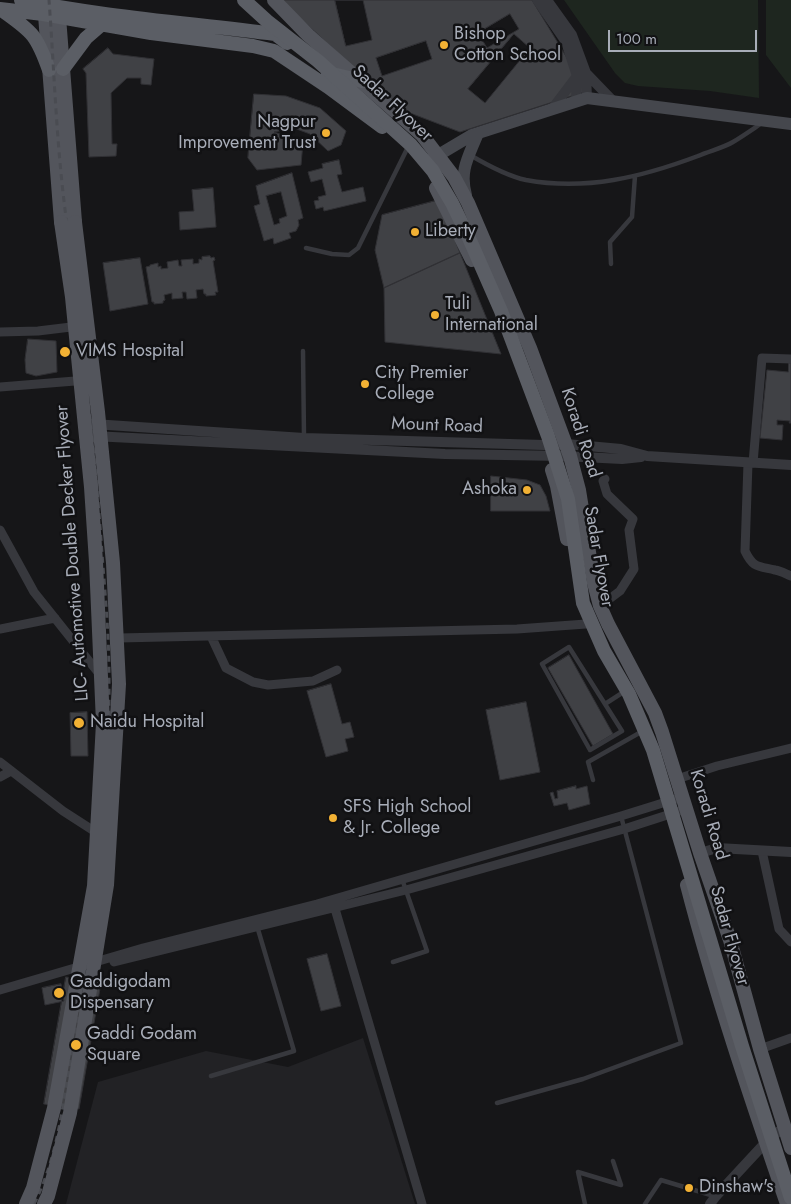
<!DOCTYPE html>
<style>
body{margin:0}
#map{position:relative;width:791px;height:1204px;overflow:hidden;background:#161618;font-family:Jost,sans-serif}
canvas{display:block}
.scale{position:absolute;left:608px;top:30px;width:149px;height:22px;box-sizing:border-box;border:2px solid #a8adb8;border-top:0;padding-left:6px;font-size:15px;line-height:18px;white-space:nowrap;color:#a8adb8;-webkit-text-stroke:4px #111113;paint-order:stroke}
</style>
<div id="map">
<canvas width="791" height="1204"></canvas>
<div class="scale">100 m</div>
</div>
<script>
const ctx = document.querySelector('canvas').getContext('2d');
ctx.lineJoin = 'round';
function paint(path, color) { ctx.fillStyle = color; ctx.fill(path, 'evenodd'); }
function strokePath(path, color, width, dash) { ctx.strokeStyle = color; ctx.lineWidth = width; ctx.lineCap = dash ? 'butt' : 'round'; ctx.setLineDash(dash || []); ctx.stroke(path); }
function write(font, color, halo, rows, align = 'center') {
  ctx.font = font + ' Jost,sans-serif'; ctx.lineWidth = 5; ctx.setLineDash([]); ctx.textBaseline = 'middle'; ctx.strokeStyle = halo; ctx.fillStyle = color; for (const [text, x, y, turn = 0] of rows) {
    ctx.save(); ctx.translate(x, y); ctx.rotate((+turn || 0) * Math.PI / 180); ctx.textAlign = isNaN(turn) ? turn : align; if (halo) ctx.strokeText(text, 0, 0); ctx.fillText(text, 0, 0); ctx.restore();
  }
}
const built = new Path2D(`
 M363 1038 415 1204H66L98 1082 206 1051 288 1067Z`);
const green = new Path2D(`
 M564 0H758L759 98 710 91 638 86 625 83 615 73Z
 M766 0H791V88L766 55Z`);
const building = new Path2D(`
 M281 0H532L587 91 460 132 397 108Z
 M335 0H363L372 40 346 46Z
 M510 14 519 29 487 48 478 33Z
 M514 34 530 48 485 103 468 89Z
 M426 41 432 59 382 76 376 58Z
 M108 48 113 54 154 59 151 85 141 84V78H127L111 93 112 144H117L116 156 89 157 86 73 83 69Z
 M254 94 286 96 320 108 346 131 341 145 328 151 310 134 294 128 274 132 303 142 301 165 257 170 248 158Z
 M339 160 342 174 337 175 342 192 363 187 366 201 324 211 323 207 316 209 314 201 319 200 318 197 326 195 322 179 311 182 308 172 323 168 322 164Z
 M292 173 303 218 298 220 299 225 296 231 289 233 291 238 274 244 273 238 264 241 254 206 260 204 256 186Z
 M213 188 216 227 180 230 179 212 194 211 192 190Z
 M281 192 287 216 279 219 280 223 274 225 266 196Z
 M439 200 460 253 384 288 375 250 382 215Z
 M460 253 501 354 385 342 384 288Z
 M210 256 211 258 214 257 215 260 213 261 218 292H215L216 295 206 296V294H204L203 289 196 290 197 298 187 299 186 292H182L183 298 172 299V293L164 295 165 300 163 301V303L154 304V302H152L146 267 150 266V265L158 263V267L161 266V269L168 268 167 262 178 260 179 266H182L181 260 193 259V264L199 263V259L202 260V257Z
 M140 258 148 304 110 311 103 263Z
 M28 339 56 341 57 372 36 376 26 373 25 360Z
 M789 363H791V423H789L790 421 777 420V425H783L782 440 760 438 767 370 788 372Z
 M491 476 527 480 540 485 546 496 550 511H491Z
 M569 655 613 734 593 746 548 668Z
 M331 684 342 724 350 722 354 737 345 739 348 751 326 757 307 691Z
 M526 702 540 772 500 780 486 710Z
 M87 712 88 756H71L70 713Z
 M576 786V789L587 786 590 804 569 810 567 803 554 806 550 793 553 792 555 799 558 798 557 791Z
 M327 954 341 1006 321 1011 307 959Z
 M66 977 101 983 79 1109 44 1104Z
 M61 984 64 1001 45 1005 42 988Z`);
const service = new Path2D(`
 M470 155C487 165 507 176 526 180 586 191 642 177 698 156 709 151 723 148 733 142 743 136 753 129 762 123
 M306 248 332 254 349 255 358 248 407 149
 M611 264 610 242 632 217 635 176
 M303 351 304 438
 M569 647 622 731 590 750 542 664Z
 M605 704 622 693
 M593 780 588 762 641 732
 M393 962 427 951 402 879
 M211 1076 294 1051 257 926
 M497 1103 583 1079 681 1043 621 816
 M585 1204 578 1172 621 1185 613 1161
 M645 1204 661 1180 714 1196`);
const minor = new Path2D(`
 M0 332 38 331 71 327
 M0 387 75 381
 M748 463 745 551C753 568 758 566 775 570 781 571 786 574 791 576
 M753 463 762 358 791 359
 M0 530 34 592 97 671
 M600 606 620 591 634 569 629 530 633 519 607 494 603 481 605 479
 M0 629 55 618
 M211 636 226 668 253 682 268 685 313 681 337 670
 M119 638 517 629 586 624
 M0 762 63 811 94 831 100 833
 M0 777 11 771
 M677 779 717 766 791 748
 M762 851 779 929 791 942
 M333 902 422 1204
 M114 962 406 890 624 829 686 809
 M0 990 143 948 317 904 621 816 682 797
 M760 1049 791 1038`);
const tertiary = new Path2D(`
 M537 0 566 42 577 76 576 101
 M547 0 572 35 586 73 587 98
 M586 73 613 101
 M552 109 577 76
 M93 424 304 438 544 445 566 444 621 449 647 456 791 465
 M93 436 445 454 563 456 622 459 641 457
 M700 853 717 848 791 852
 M710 1204 716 1196 766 1142 784 1127`);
const secondary = new Path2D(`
 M430 160 472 135 587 98 791 124
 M466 195C459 170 469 156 478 133`);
const primary = new Path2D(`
 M274 0 308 35 422 135 454 177 468 203 530 348 570 456 579 490 594 583 600 606 608 624 655 713 662 732 700 853 730 940 760 1049 791 1148
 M45 15 61 222
 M59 17 75 222
 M436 188 472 260
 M552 470 557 486 567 539
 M687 885C715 993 751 1099 787 1204`);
const trunk = new Path2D(`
 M21 0C105 17 190 23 275 34L287 43
 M0 9 43 14 151 33 253 46 274 51 328 87 382 127
 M3 11C33 32 37 36 49 70
 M63 69 86 38 101 25
 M328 73 362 81`);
const rail = new Path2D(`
 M34 1204C61 1151 64 1090 75 1033 97 914 110 795 109 675 109 634 105 593 102 553 94 435 78 318 64 201 56 134 54 67 49 0`);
const primaryBridge = new Path2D(`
 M26 1204 33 1188 54 1108 94 886 103 723 96 562 91 487 72 297 61 222
 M44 1204 48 1196 70 1113 107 885 119 684 113 563 98 412 75 222`);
const trunkBridge = new Path2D(`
 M244 0 267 21 318 61 411 145 433 171 452 203 469 238 501 311 548 436 568 499 583 603 604 651 629 694 653 750 742 1046 791 1198`);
const markers = [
 [444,45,5,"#f2b134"],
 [326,133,5,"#f2b134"],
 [415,232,5,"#f2b134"],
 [435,315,5,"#f2b134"],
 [65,352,6,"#f2b134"],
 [365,384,5,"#f2b134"],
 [527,490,5,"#f2b134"],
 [79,723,6,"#f2b134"],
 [333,818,5,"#f2b134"],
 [59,993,6,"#f2b134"],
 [76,1045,6,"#f2b134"],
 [689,1188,5,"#f2b134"]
];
const poiNames = [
 ["Bishop",454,35],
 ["Cotton School",454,56],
 ["Nagpur",316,123,"right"],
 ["Improvement Trust",316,144,"right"],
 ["Liberty",425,232],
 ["Tuli",445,305],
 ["International",445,326],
 ["VIMS Hospital",76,352],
 ["City Premier",375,374],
 ["College",375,395],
 ["Ashoka",517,490,"right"],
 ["Naidu Hospital",90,723],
 ["SFS High School",343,808],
 ["& Jr. College",343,829],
 ["Gaddigodam",70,983],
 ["Dispensary",70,1004],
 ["Gaddi Godam",87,1035],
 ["Square",87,1056],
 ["Dinshaw's",699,1188]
];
const streetNames = [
 ["Sadar Flyover",392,104,43],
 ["Mount Road",437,426,2],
 ["Koradi Road",580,433,72],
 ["LIC- Automotive Double Decker Flyover",73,553,-94],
 ["Sadar Flyover",598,557,80],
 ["Koradi Road",708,815,73],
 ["Sadar Flyover",729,936,74]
];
paint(built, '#222225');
paint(green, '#1e261f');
paint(building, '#404145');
strokePath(building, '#303034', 1);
strokePath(service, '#37383d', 4.5);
strokePath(minor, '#37383d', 9);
strokePath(tertiary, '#37383d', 10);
strokePath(secondary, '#45474d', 12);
strokePath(primary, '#53555c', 14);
strokePath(trunk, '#5b5e65', 14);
strokePath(rail, '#4a4c52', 3, [6, 5]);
strokePath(primaryBridge, '#53555c', 14);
strokePath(trunkBridge, '#5b5e65', 14);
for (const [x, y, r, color] of markers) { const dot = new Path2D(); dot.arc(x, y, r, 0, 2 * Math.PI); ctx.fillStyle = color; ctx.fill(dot); strokePath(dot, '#111113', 2); }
write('18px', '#a8adb8', '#111113', poiNames, 'left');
write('18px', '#a8adb8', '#111113', streetNames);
</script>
